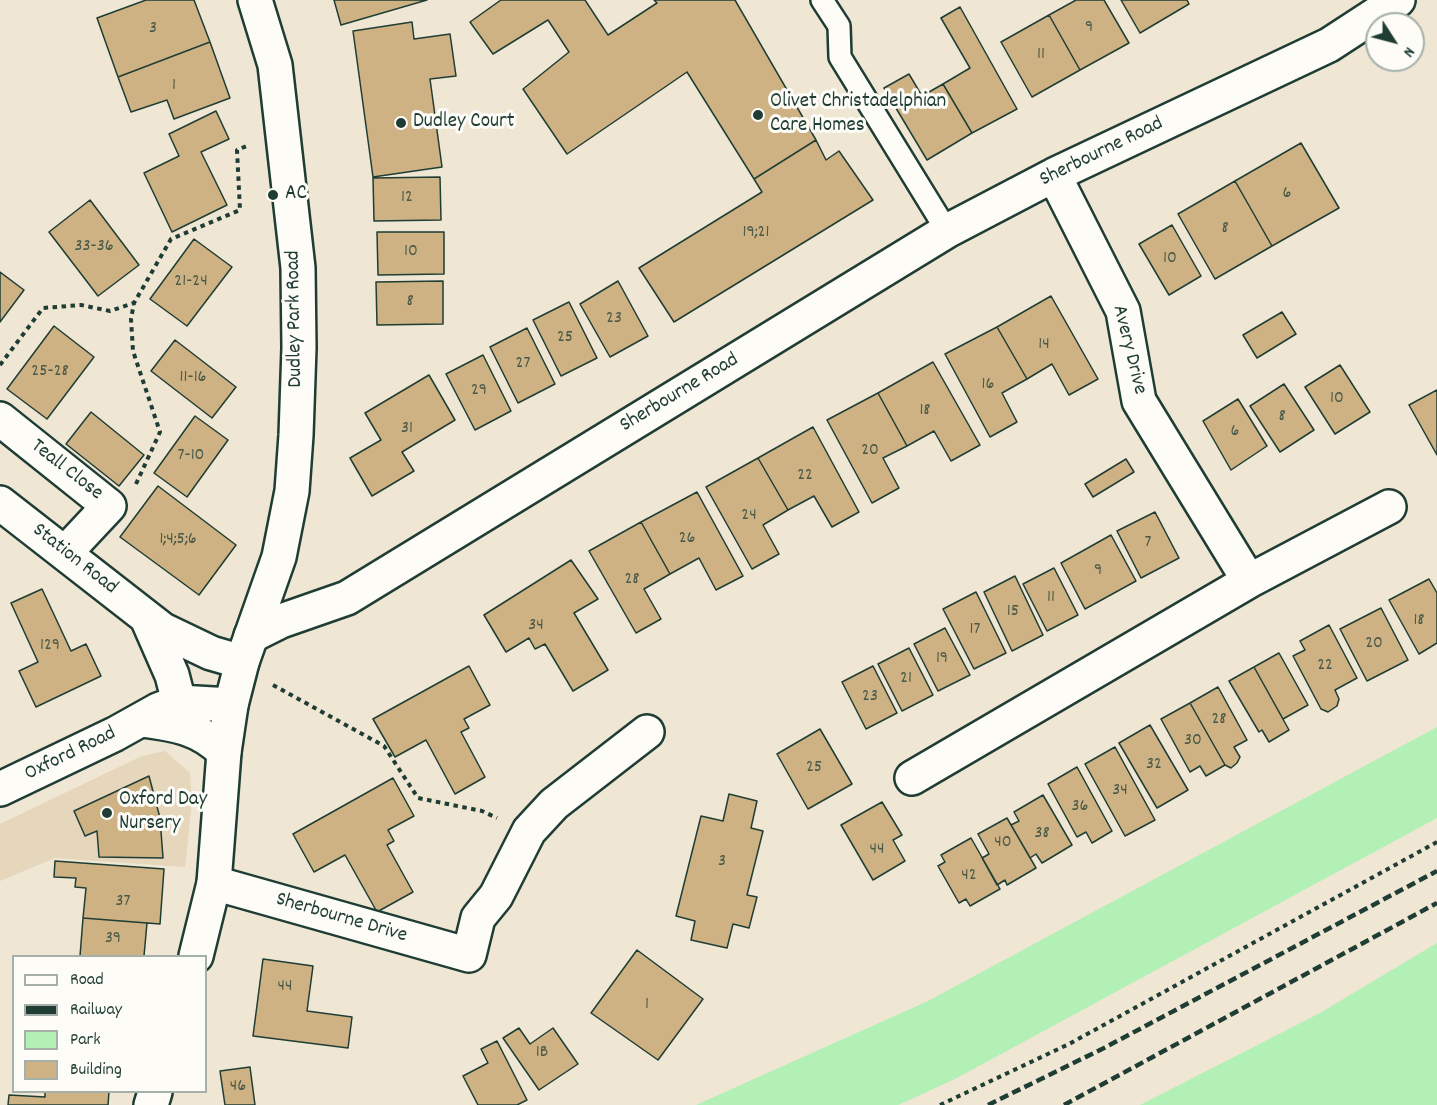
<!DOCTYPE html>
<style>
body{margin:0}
#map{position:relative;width:1437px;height:1105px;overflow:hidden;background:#efe6d4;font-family:Dekko,sans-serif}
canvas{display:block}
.legend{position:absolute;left:12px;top:955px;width:195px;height:138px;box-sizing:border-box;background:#fdfcf7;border:2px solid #a4b0a9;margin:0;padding:8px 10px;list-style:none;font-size:18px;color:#1f3d34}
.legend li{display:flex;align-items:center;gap:12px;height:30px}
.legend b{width:30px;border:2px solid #a4b0a9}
.north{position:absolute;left:1365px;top:12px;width:60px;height:60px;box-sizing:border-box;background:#fdfcf7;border:2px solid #a4b0a9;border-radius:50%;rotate:126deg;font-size:16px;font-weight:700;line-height:24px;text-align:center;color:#1f3d34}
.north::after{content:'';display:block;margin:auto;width:21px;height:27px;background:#1f3d34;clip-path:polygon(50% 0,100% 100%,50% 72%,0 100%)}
</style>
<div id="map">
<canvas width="1437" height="1105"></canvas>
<ul class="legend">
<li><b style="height:8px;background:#fdfcf7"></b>Road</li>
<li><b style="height:8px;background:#1f3d34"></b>Railway</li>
<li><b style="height:16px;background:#b2f0b6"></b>Park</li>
<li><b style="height:16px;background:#ceb283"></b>Building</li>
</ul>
<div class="north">N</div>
</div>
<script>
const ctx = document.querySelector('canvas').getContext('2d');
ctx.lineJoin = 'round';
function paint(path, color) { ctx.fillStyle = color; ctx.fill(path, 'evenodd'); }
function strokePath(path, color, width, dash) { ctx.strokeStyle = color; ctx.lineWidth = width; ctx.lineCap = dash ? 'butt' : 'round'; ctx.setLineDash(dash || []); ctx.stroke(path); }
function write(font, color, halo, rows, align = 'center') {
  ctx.font = font + ' Dekko,sans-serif'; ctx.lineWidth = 6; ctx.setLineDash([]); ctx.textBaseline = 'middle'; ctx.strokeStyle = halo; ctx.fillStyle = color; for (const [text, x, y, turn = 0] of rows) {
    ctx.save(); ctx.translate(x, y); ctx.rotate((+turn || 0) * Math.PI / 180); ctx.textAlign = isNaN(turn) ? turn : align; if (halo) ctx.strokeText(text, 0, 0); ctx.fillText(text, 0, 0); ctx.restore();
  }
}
const built = new Path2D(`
 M165 751 190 773 192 801 185 867 55 858 0 881V824L142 756Z`);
const green = new Path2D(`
 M1437 727V818L953 1080 898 1105H696L928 1001Z
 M1437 943V1105H1140L1320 1013Z`);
const building = new Path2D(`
 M146 0H194L210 42 118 77 97 18Z
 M334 0H427L341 25Z
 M501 0H585L608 35 657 3 654 0H735L816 140 754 179 687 72 567 154 523 89 569 52 548 20 493 54 470 22Z
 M1076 0H1104L1129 43 1080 70 1049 15Z
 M1121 0H1187L1189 4 1140 33Z
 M960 7 1017 109 972 133 943 84 970 68 941 18Z
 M1049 15 1080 70 1032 97 1001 42Z
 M412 22 414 39 450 34 456 76 430 79 442 167 373 177 353 31Z
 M210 42 230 98 174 119 167 100 131 112 118 77Z
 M909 74 922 96 943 84 972 133 927 160 884 88Z
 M216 111 229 139 201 152 227 205 172 232 144 173 179 156 169 134Z
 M816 140 826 160 839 151 873 200 674 322 639 268 762 192 754 179Z
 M1301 143 1339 208 1272 246 1235 181Z
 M440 177 441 220 374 221 373 178Z
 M1235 181 1272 246 1215 279 1178 214Z
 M90 200 139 265 98 296 49 232Z
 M1172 225 1201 276 1169 295 1139 244Z
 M377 232H444V274L378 275Z
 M194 239 232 267 187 326 150 299Z
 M0 272 24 290 0 322Z
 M443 281V324L377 325 376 282Z
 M618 281 648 336 610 357 580 304Z
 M1051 296 1098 379 1069 395 1052 364 1027 379 997 327Z
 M569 302 597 358 561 376 533 320Z
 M1282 312 1296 334 1257 358 1243 335Z
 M54 326 94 357 47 419 7 389Z
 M997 327 1027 379 1002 393 1017 422 990 437 945 354Z
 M527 328 555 384 518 403 490 347Z
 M175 340 236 387 212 418 151 371Z
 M483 355 511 411 475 430 446 374Z
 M933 362 980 445 951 461 934 431 907 446 878 393Z
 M1340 365 1370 412 1335 434 1305 387Z
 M429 375 455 420 402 452 414 471 372 496 350 458 381 440 365 413Z
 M1284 384 1314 430 1280 452 1250 406Z
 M1437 390V455L1409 405Z
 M878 393 907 446 883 458 899 488 872 503 827 420Z
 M1238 399 1267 446 1231 470 1203 421Z
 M91 412 144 455 119 486 66 444Z
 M195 416 228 440 187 497 154 473Z
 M813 427 859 512 832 527 814 496 788 510 758 458Z
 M758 458 788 510 763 525 779 554 752 569 706 487Z
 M1126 459 1134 472 1093 497 1085 484Z
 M158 486 236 545 199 595 120 537Z
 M697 492 743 576 716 590 699 558 670 574 641 522Z
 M1155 512 1179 558 1141 578 1117 531Z
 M641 522 670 574 644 589 661 619 636 633 589 551Z
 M1111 535 1136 581 1085 609 1061 563Z
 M571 560 598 599 574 613 608 670 573 691 545 644 535 649 529 638 506 652 484 615Z
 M1054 568 1078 615 1047 631 1023 584Z
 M1015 576 1043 635 1012 651 984 592Z
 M1429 579 1437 593V643L1419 654 1389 600Z
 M42 589 71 651 86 644 101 676 36 707 19 671 38 662 11 603Z
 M976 592 1006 653 974 669 943 609Z
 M1381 608 1408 660 1367 681 1340 629Z
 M1329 625 1357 678 1335 690 1339 699 1337 706 1328 712 1321 709 1293 656 1305 650 1300 641Z
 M945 628 970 675 938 691 914 644Z
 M909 648 933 695 902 711 878 664Z
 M1279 653 1308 705 1283 719 1254 667Z
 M469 666 490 705 464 719 469 728 461 732 485 777 455 794 426 740 395 757 373 719Z
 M873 666 897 713 866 729 842 682Z
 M1254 667 1289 730 1269 742 1262 730 1259 732 1229 681Z
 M1218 687 1247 740 1234 747 1240 757 1237 763 1231 768 1225 765 1190 703Z
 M1190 703 1225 765 1206 776 1200 766 1190 772 1161 719Z
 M1150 725 1188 790 1157 808 1119 743Z
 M820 729 852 784 808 809 777 754Z
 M1115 747 1155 820 1125 836 1085 764Z
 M1077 767 1112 831 1092 843 1086 832 1077 837 1048 784Z
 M149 776 160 818 163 858 99 857 97 831 85 836 74 811Z
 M393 778 414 816 388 830 394 841 387 845 413 892 377 912 345 855 314 872 293 834Z
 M729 794 757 801 751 828 763 831 747 895 757 897 749 928 733 924 727 948 691 940 695 921 676 916 701 816 723 821Z
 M1043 795 1072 845 1042 863 1036 854 1030 858 1011 825 1019 821 1014 812Z
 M882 802 902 835 893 840 905 861 873 880 841 825Z
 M1007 818 1036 868 1007 885 1005 880 997 885 982 858 989 854 978 834Z
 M971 838 1000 889 970 906 966 899 959 903 938 866 945 862 941 855Z
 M55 861 164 869 160 924 83 918 86 888 75 887 76 878 54 877Z
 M83 918 147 923 144 956H80Z
 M637 950 703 999 658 1060 591 1013Z
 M263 959 313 966 307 1011 352 1017 348 1048 253 1036Z
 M519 1028 530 1044 553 1028 578 1064 539 1090 503 1038Z
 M497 1041 527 1100 517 1105H478L463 1076 488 1063 481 1049Z
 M250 1067 255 1105H225L220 1071Z
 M45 1092H109L108 1105H8L9 1095 45 1097Z`);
const path = new Path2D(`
 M0 365 43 308 81 305 110 311 134 303
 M136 484 160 432 133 351 131 319 134 303 171 239 240 210 237 150 249 145
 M273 685 384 746 418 798 482 811 497 818
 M940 1105 1069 1044 1437 842`);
const lane = new Path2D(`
 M822 0 839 26 840 57 947 231`);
const street = new Path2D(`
 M0 419 109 506 65 553
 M0 503 163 630 211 653 242 662
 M1249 581 1389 507
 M147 618 172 675 179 702
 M251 636 281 621 347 598 947 231 1054 175 1329 45 1398 0
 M142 720C175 724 200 728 224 752
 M912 778 1249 581 1139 401 1123 311 1054 175
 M0 789 115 734 158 710 179 702 231 705
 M214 883 469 955 478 918 496 896 529 831 554 804 647 732`);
const secondary = new Path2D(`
 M196 956 214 883 224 752 231 705 242 662 279 557 292 491 296 435 299 348 298 268 275 65 255 0
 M151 1105 155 1092`);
const rail = new Path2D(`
 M988 1105 1104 1048 1437 871
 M1064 1105 1437 903`);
const markers = [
 [758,115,6,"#1f3d34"],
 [401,123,6,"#1f3d34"],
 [273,195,6,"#1f3d34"],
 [107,813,6,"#1f3d34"]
];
const numberNames = [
 ["9",1089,29],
 ["3",153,30],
 ["11",1041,56],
 ["1",174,87],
 ["6",1287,195],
 ["12",407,199],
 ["8",1225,230],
 ["19;21",756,234],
 ["33-36",94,248],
 ["10",411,253],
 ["10",1170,260],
 ["21-24",191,283],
 ["8",410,303],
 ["23",614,320],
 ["25",565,339],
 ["14",1044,346],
 ["27",523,365],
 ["25-28",50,373],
 ["11-16",193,379],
 ["16",988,386],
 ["29",479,392],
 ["10",1337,400],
 ["18",925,412],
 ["8",1282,418],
 ["31",407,430],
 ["6",1235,433],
 ["20",870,452],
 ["7-10",191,457],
 ["22",805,477],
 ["24",749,517],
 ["26",687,540],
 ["1;4;5;6",178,541],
 ["7",1148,544],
 ["9",1098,572],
 ["28",632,581],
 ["11",1051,599],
 ["15",1013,613],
 ["18",1419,622],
 ["34",536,627],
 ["17",975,631],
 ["20",1374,645],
 ["129",50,647],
 ["19",942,660],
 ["22",1325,667],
 ["21",906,680],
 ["23",870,698],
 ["28",1219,721],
 ["30",1193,742],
 ["32",1154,766],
 ["25",814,769],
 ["34",1120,792],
 ["36",1080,808],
 ["38",1042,835],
 ["40",1003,844],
 ["44",877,851],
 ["3",722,863],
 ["42",969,877],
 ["37",123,903],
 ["39",113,940],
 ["44",285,988],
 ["1",647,1006],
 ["1B",542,1054],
 ["46",238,1088]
];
const poiNames = [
 ["Olivet Christadelphian",770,103],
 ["Care Homes",770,127],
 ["Dudley Court",413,123],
 ["AC",285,195],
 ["Oxford Day",119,801],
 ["Nursery",119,825]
];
const streetNames = [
 ["Sherbourne Road",1102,153,-26],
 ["Dudley Park Road",296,319,-91],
 ["Avery Drive",1128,350,76],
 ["Sherbourne Road",680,394,-31],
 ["Teall Close",66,471,38],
 ["Station Road",74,560,38],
 ["Oxford Road",71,755,-26],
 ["Sherbourne Drive",341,919,16]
];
paint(built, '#e5d6bc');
paint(green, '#b2f0b6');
paint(building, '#ceb283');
strokePath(building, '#1f3d34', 1.5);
strokePath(lane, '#1f3d34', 26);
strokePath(street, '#1f3d34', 38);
strokePath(secondary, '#1f3d34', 38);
strokePath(path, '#1f3d34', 4, [4.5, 4.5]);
strokePath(lane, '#fdfcf7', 21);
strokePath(street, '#fdfcf7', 33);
strokePath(secondary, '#fdfcf7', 33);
strokePath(rail, '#1f3d34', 4.5, [9, 4.5]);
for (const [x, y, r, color] of markers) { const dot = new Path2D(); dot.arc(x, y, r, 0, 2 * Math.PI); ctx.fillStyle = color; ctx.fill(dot); strokePath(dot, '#fdfcf7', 2); }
write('18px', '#4b5a48', null, numberNames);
write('21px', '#1f3d34', '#fdfcf7', poiNames, 'left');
write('21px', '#1f3d34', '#fdfcf7', streetNames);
</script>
